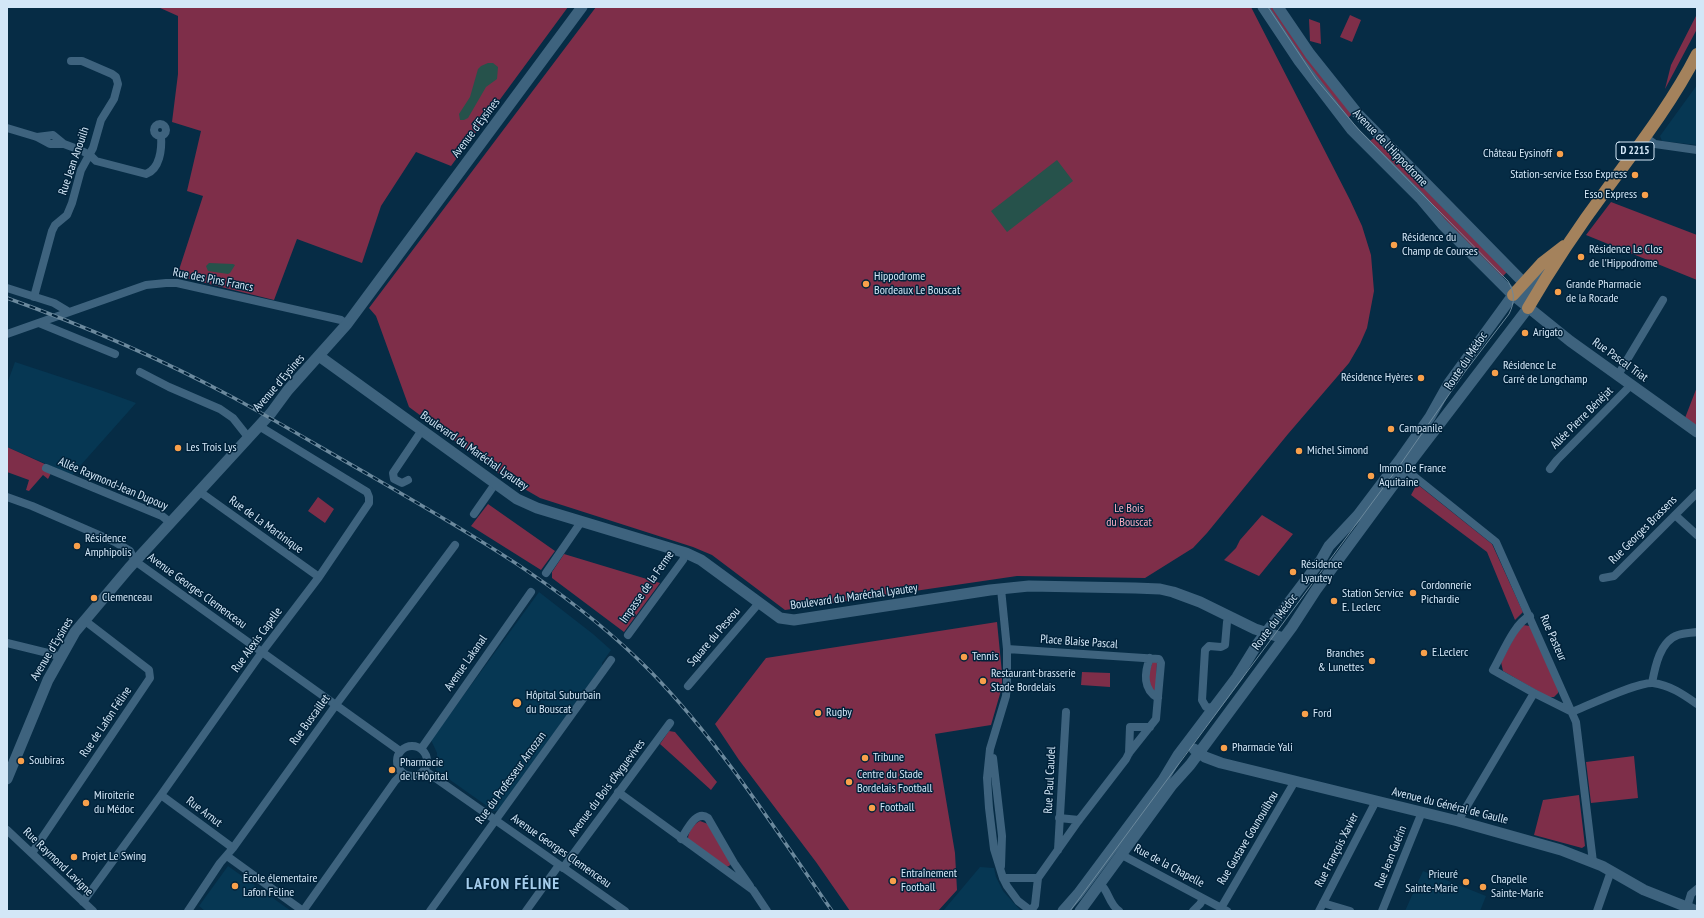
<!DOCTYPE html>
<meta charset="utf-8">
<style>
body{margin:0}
#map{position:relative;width:1704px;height:918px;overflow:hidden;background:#062c45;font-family:"PT Sans Narrow",sans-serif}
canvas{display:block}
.frame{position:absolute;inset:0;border:8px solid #d3e7f7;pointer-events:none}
</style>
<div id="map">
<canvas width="1704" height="918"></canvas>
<div class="frame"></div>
</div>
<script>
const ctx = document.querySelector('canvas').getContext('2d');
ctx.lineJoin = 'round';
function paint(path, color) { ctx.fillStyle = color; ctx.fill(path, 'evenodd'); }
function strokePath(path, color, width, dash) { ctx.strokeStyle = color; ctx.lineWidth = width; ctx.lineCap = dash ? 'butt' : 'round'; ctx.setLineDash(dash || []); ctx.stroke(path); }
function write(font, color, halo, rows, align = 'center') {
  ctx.font = font + ' "PT Sans Narrow",sans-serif'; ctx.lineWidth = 3; ctx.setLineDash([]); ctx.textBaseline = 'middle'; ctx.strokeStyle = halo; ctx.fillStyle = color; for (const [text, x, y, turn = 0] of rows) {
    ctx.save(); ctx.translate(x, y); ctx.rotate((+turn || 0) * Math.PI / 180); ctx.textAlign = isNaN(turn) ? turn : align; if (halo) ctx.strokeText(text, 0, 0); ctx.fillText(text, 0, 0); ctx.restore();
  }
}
const built = new Path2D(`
 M1697 85V145L1662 141 1660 136Z
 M15 362 103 391 136 403 72 475 7 447V384Z
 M539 592 593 634 611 650 602 663V666L499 810 494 811 436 770 437 753 431 740Z
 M228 866 291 911H205L199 906Z
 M980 867 994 868 996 877 1003 891 1021 911H943Z
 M1423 871 1486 896 1480 911H1405Z`);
const green = new Path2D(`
 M158 7H568L451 166 416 152 381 206 362 263 297 239 274 300 177 276 203 196 187 191 201 131 172 122 178 74V16Z
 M596 7H1251L1350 200 1362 226 1371 255 1374 291 1367 328 1360 344 1349 363 1288 434 1207 533 1193 548 1145 578 1017 576 785 610 712 555 693 547 540 498 502 476 409 407 376 316 369 308Z
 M1266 7H1274L1352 114 1347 119Z
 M1697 14V29L1665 89 1671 65Z
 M1350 15 1361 20 1352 42 1340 37Z
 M1309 19 1320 23 1321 44 1310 41Z
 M1374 138 1507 272 1502 277 1368 142Z
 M1611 202 1697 235V280L1586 235Z
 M1697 387V426L1685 418Z
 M7 447 47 465 51 473 48 479 43 475 29 491 26 490 29 480 7 472Z
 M1417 484 1492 544 1523 612 1515 620 1487 552 1411 495Z
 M318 497 334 509 325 523 308 511Z
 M488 504 555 551 541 570 471 526Z
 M1262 515 1293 534 1259 576 1224 560 1236 548 1240 540Z
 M564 554 660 583 624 632 552 578V572Z
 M997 622 1002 673V687L991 725 935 734 955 853 957 890 938 911H850L816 862 739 760 715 724 766 658Z
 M1523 625 1530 626 1558 687V693L1554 697H1548L1503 671 1501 662 1520 627Z
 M1153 661 1157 662 1156 690 1152 692 1148 674Z
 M1082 672 1110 673V687L1081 685Z
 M669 731 675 732 717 782 711 790 660 744Z
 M1634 756 1638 798 1591 803 1586 762Z
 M1579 795 1585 846 1582 848 1534 835 1543 800Z
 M700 821 708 824 731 864 729 866 726 867 688 839C688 832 694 824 700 821Z`);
const water = new Path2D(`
 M488 63H493L498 67 497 79 486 87 468 118 464 120H460L459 114 470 97 478 69 481 66Z
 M1057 160 1073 181 1007 232 991 211Z
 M209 263 233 264 235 265 230 273 228 274 208 271 206 266Z`);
const street = new Path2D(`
 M154 130a6 6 0 1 1 12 0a6 6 0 1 1-12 0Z
 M7 128 37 137 50 144H64L80 150 90 155 96 161 146 174C160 169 162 149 161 136
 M37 137 53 135 64 144
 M1645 137 1655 144 1697 150
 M7 288 54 303 69 312
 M34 297 52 231 55 225 67 215 72 203 81 170 93 148 101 120 114 99 118 84 116 77 112 74 82 61H71
 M1529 301 1532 287 1548 262
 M39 323 115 354
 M7 334 146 285 166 283H177L341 320 347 324
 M140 372 169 387 220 409 233 418 248 437
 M1618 375 1663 300
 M46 468 162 516 171 523
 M1405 469 1496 542 1576 722 1593 862
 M1550 469 1557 460 1631 385
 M408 480 402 483 394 479 393 473 422 430
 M200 492 319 577
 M7 497 32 506 115 542 130 551 135 561 400 751
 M474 514 495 484
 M1675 515 1697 535
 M546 573 581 522
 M1603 578 1614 576 1697 493
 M1001 589 1007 649V682L1006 696 990 749 987 778 989 808 994 849 1003 878 1007 886 1018 901 1031 911
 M1530 616C1514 623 1502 655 1493 670L1534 693 1572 712
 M628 635 683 560 686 553
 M7 643 52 654 60 657
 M1007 649 1159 659 1161 663 1156 719 1129 753 1126 759 1079 820 1038 878 1035 905 1031 911
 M1150 658C1144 673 1143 690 1158 698
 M1652 683C1655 667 1660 641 1678 635 1684 633 1691 633 1697 632
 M688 686 759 603
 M1214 708 1206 707 1202 700 1205 650 1209 646 1221 647 1225 645 1227 622 1229 617
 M1572 712C1589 705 1637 682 1653 683 1670 685 1684 695 1697 704
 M397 761a15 15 0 1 1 30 0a15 15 0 1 1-30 0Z
 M421 749 531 592
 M1129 753 1130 727H1150
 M993 758 1002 836 1001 866
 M424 770 625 911
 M618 792 753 890 767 911
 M161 795 233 848
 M1059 818 1079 820
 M1458 821 1534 693
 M7 830 93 911
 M681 839C687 830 696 809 708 818L734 863 750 886
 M1058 850 1066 712
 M32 853 150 678 149 670 84 620
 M1120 854 1227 911
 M227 856 303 911 395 781 403 773
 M563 868 670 723
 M1003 878H1038
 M1099 883C1109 890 1108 903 1119 911
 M83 902 161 795 262 652 319 577 369 503V497L367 492 259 426
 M1323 903 1350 911
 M1687 907 1691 894 1697 889
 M1221 908 1295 781
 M188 911 220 863 233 848 338 702 455 545
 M430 911 611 660
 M526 911 559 865
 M1193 911 1200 904 1203 899
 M1319 911 1376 801
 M1382 911 1422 812
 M1597 911 1611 871`);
const secondary = new Path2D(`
 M1263 7 1299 61 1351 129 1420 198 1442 224 1513 295 1570 341 1697 432
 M1278 7 1310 54 1357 113 1523 282 1528 308
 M319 356 517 499 537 508 686 553 701 560 780 618 794 620 990 590 1029 586 1135 588 1160 589 1173 592 1200 602 1255 629 1283 638
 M1194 749 1205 757 1221 763 1458 821 1561 850 1602 866 1644 890 1697 911
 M7 779 48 680 75 632 129 568 271 413 288 390 347 324 582 7
 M1063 911 1078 894 1163 780 1178 755 1237 677 1258 643 1321 560 1329 546 1358 515 1401 458 1430 417 1449 383 1513 295
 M1080 911 1172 785 1190 765 1292 627 1316 590 1405 469 1528 308`);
const primary = new Path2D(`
 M1513 295 1542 263 1564 246
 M1528 308C1553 265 1580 225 1609 186 1640 144 1673 101 1697 54`);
const tram = new Path2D(`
 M1070 911 1400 465 1464 373 1509 314C1515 302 1515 293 1508 281L1359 130 1316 79 1268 7`);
const rail = new Path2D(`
 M7 298C85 326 161 359 234 398 280 423 325 450 371 476 472 535 568 588 651 672 721 744 775 829 832 911`);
const markers = [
 [1560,154,4,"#f8a04b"],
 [1635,175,4,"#f8a04b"],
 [1645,195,4,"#f8a04b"],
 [1394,245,4,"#f8a04b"],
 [1581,257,4,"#f8a04b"],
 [866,284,4,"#f8a04b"],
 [1558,292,4,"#f8a04b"],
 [1525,333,4,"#f8a04b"],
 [1495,373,4,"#f8a04b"],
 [1421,378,4,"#f8a04b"],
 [1391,429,4,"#f8a04b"],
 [178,448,4,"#f8a04b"],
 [1299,451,4,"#f8a04b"],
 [1371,476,4,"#f8a04b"],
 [77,546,4,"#f8a04b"],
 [1293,572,4,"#f8a04b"],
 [1413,593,4,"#f8a04b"],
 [94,598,4,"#f8a04b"],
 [1334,601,4,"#f8a04b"],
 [1424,653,4,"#f8a04b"],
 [964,657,4,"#f8a04b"],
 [1372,661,4,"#f8a04b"],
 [983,681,4,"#f8a04b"],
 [517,703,5,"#f8a04b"],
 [818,713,4,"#f8a04b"],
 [1305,714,4,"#f8a04b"],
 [1224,748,4,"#f8a04b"],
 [865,758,4,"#f8a04b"],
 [21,761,4,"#f8a04b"],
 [392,770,4,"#f8a04b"],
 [849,782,4,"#f8a04b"],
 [86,803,4,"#f8a04b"],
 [872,808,4,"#f8a04b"],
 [74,857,4,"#f8a04b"],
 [893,881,4,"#f8a04b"],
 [1466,882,4,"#f8a04b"],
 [235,886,4,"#f8a04b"],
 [1483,887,4,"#f8a04b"]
];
const shields = [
 [1635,151,38]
];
const shieldNames = [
 ["D 2215",1635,151]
];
const streetNames = [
 ["Avenue d'Eysines",476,128,-53],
 ["Avenue de l'Hippodrome",1390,148,46],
 ["Rue Jean Anouilh",74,161,-71],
 ["Rue des Pins Francs",213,280,11],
 ["Rue Pascal Triat",1620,360,36],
 ["Route du Médoc",1466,361,-56],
 ["Avenue d'Eysines",279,383,-49],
 ["Allée Pierre Bénéjat",1582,418,-45],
 ["Boulevard du Maréchal Lyautey",474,451,35],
 ["Allée Raymond-Jean Dupouy",113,484,23],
 ["Rue de La Martinique",266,525,36],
 ["Rue Georges Brassens",1643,530,-45],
 ["Impasse de la Ferme",647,587,-55],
 ["Avenue Georges Clemenceau",197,591,36],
 ["Boulevard du Maréchal Lyautey",854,597,-8],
 ["Route du Médoc",1275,622,-53],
 ["Square du Peseou",714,637,-49],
 ["Rue Pasteur",1553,638,66],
 ["Rue Alexis Capelle",257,640,-54],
 ["Place Blaise Pascal",1079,642,4],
 ["Avenue d'Eysines",52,649,-59],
 ["Avenue Lakanal",466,663,-55],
 ["Rue Buscaillet",310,720,-54],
 ["Rue de Lafon Féline",106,722,-56],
 ["Rue du Professeur Arnozan",511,778,-54],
 ["Rue Paul Caudel",1050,780,-87],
 ["Avenue du Bois d'Ayguevives",607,788,-53],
 ["Avenue du Général de Gaulle",1450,806,14],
 ["Rue Arnut",204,812,37],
 ["Rue Gustave Gounouilhou",1248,838,-59],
 ["Rue François Xavier",1337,850,-63],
 ["Avenue Georges Clemenceau",561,851,35],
 ["Rue Jean Guérin",1391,857,-68],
 ["Rue Raymond Lavigne",58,862,44],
 ["Rue de la Chapelle",1169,866,28]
];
const poiNames = [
 ["Château Eysinoff",1552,154,"right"],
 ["Station-service Esso Express",1627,175,"right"],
 ["Esso Express",1637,195,"right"],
 ["Résidence du",1402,238],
 ["Champ de Courses",1402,252],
 ["Résidence Le Clos",1589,250],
 ["de l'Hippodrome",1589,264],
 ["Hippodrome",874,277],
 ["Bordeaux Le Bouscat",874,291],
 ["Grande Pharmacie",1566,285],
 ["de la Rocade",1566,299],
 ["Arigato",1533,333],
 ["Résidence Le",1503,366],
 ["Carré de Longchamp",1503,380],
 ["Résidence Hyères",1413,378,"right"],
 ["Campanile",1399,429],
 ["Les Trois Lys",186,448],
 ["Michel Simond",1307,451],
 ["Immo De France",1379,469],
 ["Aquitaine",1379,483],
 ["Résidence",85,539],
 ["Amphipolis",85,553],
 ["Résidence",1301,565],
 ["Lyautey",1301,579],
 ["Cordonnerie",1421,586],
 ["Pichardie",1421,600],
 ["Station Service",1342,594],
 ["E. Leclerc",1342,608],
 ["Clemenceau",102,598],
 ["E.Leclerc",1432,653],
 ["Branches",1364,654,"right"],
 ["& Lunettes",1364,668,"right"],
 ["Tennis",972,657],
 ["Restaurant-brasserie",991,674],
 ["Stade Bordelais",991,688],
 ["Hôpital Suburbain",526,696],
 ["du Bouscat",526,710],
 ["Rugby",826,713],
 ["Ford",1313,714],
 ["Pharmacie Yali",1232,748],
 ["Tribune",873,758],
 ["Soubiras",29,761],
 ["Pharmacie",400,763],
 ["de l'Hôpital",400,777],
 ["Centre du Stade",857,775],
 ["Bordelais Football",857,789],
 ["Miroiterie",94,796],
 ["du Médoc",94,810],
 ["Football",880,808],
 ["Projet Le Swing",82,857],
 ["Entraînement",901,874],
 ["Football",901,888],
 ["Prieuré",1458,875,"right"],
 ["Sainte-Marie",1458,889,"right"],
 ["École élementaire",243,879],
 ["Lafon Feline",243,893],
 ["Chapelle",1491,880],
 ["Sainte-Marie",1491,894]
];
const parkNames = [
 ["Le Bois",1129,509],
 ["du Bouscat",1129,523]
];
const districtNames = [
 ["LAFON FÉLINE",513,884]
];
paint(built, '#063753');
paint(green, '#7e2e49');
paint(water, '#26524b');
strokePath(street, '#3e637e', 8);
strokePath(secondary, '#3e637e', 11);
strokePath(primary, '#a4825c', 12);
strokePath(tram, '#6b899d', 1);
strokePath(rail, '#6b899d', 3.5);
strokePath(rail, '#00223a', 2, [6]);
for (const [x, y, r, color] of markers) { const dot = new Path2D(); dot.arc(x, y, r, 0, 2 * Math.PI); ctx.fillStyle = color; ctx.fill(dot); strokePath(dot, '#00223a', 1.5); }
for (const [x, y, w] of shields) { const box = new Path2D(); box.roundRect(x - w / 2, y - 9, w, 18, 3); ctx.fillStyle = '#00223a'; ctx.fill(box); strokePath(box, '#d3e7f7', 1); }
write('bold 11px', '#d3e7f7', null, shieldNames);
write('12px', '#d3e7f7', '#00223a', streetNames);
write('12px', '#d3e7f7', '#00223a', poiNames, 'left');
write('12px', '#faadc2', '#00223a', parkNames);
ctx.letterSpacing = '1px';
write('bold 16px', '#a5cdec', '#00223a', districtNames);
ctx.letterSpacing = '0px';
</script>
